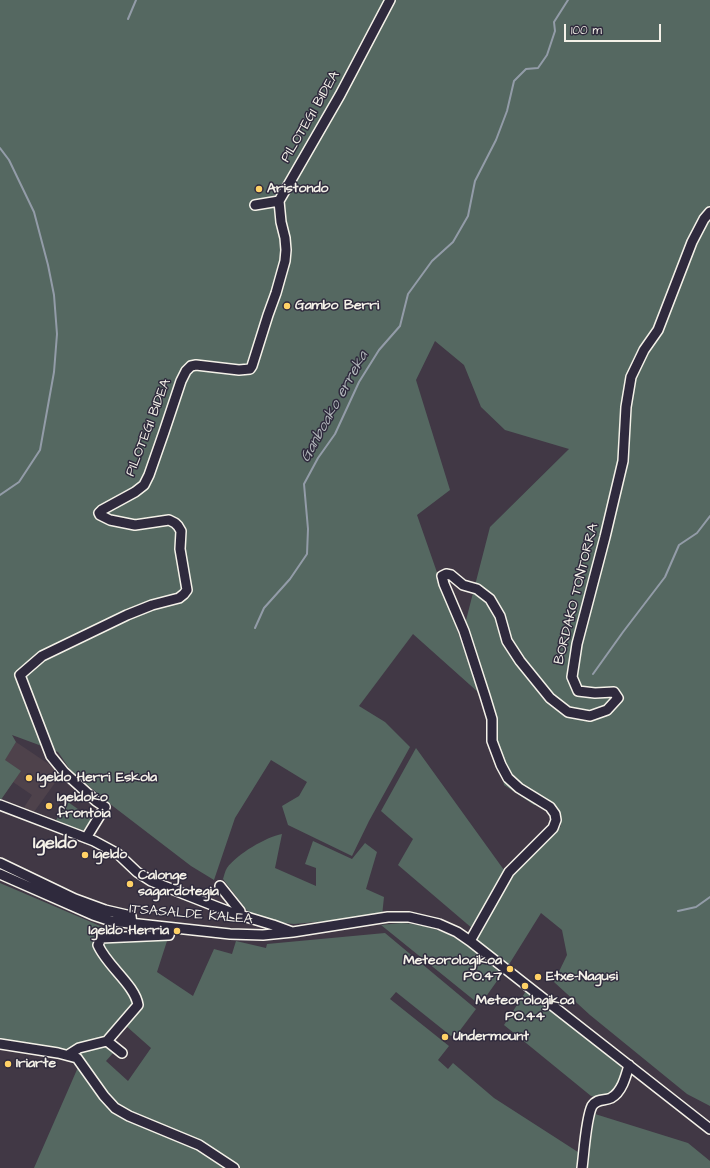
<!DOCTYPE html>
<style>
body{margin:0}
#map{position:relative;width:710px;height:1168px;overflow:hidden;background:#413845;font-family:"Architects Daughter",sans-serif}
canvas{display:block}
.scale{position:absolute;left:564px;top:24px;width:97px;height:18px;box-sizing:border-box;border:2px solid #f4f1e8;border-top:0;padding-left:5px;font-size:12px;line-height:14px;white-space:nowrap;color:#f4f1e8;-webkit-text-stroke:3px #2f2a3d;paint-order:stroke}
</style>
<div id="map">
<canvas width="710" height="1168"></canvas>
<div class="scale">100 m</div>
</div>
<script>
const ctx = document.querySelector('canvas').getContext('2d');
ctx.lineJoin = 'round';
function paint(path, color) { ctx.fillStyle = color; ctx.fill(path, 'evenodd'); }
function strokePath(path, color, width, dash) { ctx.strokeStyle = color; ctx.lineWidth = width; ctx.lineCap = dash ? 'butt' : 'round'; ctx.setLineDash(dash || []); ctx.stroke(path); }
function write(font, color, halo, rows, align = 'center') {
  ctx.font = font + ' "Architects Daughter",sans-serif'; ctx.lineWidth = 3; ctx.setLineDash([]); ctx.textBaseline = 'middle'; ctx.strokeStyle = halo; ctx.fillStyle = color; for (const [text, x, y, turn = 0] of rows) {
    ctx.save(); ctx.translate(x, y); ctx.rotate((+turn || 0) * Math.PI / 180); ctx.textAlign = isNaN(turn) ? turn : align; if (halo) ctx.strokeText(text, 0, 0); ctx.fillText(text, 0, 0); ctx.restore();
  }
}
const built = new Path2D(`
 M16 742 62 773 34 812 23 809 32 795 13 782 0 801V767Z`);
const green = new Path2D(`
 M0 0H710V1106L687 1094 590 1015 554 982 567 955 562 930 541 913 508 966 477 942 481 926 511 875 561 826 558 807 534 805 504 785 494 719 464 628 490 527 569 449 505 430 481 407 464 365 435 341 416 380 450 490 417 515 479 693 413 634 359 706 385 722 410 747 369 821 352 856 288 825 282 806 299 796 307 782 271 760 235 818 214 880 191 866 114 807 71 771 58 752 12 735 16 742 5 760 21 771 0 801Z
 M416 748 504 870 473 929 398 865 413 839 381 811Z
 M68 802 92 819 82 832 56 820Z
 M282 834 275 868 316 886V868L305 864 313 841 352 859 365 843 377 852 366 889 384 897 382 916 294 924 276 922 249 913 223 879C224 876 225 871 227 868 237 854 266 837 282 834Z
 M0 883 105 928 167 941 157 972 193 996 214 949 232 954 236 941 266 948 267 944 385 933 476 1009 458 1033 451 1036 396 992 390 999 449 1046 438 1060 448 1069 453 1063 494 1098 581 1154 579 1168H34L79 1065 47 1048 0 1041ZM125 1025 151 1048 128 1081 106 1061 114 1052 106 1044Z
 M401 923C421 924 444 930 460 941 475 951 488 963 502 974L480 1005 381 925Z
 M526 991 621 1063C624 1083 612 1098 591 1096L504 1025Z
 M595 1114 688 1143 710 1161V1168H586Z`);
const stream = new Path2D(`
 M128 19 136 0
 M0 148 9 160 34 212 48 265 54 295 57 334 54 372 40 450 19 482 0 495
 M255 628 264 608 290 579 307 554 308 529 304 484 318 458 335 434 359 382 379 350 400 326 408 294 432 261 453 242 468 216 475 181 496 140 507 111 514 81 526 69 538 68 547 55 555 31 554 22 568 0
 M593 674 623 632 665 577 679 545 697 533 710 516
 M678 911 696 907 710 897`);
const minor = new Path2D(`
 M255 205 279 201
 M0 805 94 841 118 854 137 872 151 881 230 912 273 925 292 932
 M86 838 105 807 96 801 64 772 51 756 20 675 42 656 127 615 152 605 179 598 184 594 187 590 180 549 181 531 178 526 175 523 169 520 135 525 110 520 100 515 99 513 102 510 135 492 144 485 149 475 164 432 181 381 186 371 191 366 196 365 239 370 250 369 252 366 268 315 276 293 285 261 286 250 285 238 281 222 279 201 340 95 390 0
 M0 863 75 899 105 910 131 916 132 924
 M0 874 93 915 111 921 230 934 263 935 293 932 388 917H409L439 924 457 932 470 941 710 1129
 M220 886 240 911V916
 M470 941 509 872 553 828 556 820 555 814 550 807 519 788 508 778 501 765 492 741V719L485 696 464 631 444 584 442 576 446 574 451 575 463 585 477 589 490 599 500 616 507 641 520 661 550 698 568 712 590 716 607 710 618 698 614 692 595 693 578 691 572 677 577 644 605 537 623 461 626 407 631 377 644 350 658 330 692 242 704 219 710 212
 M107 1041 122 1053
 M0 1044 58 1053 77 1058 104 1096 115 1108 129 1116 199 1145 234 1168
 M68 1055 79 1048 107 1041 138 1005C135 985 107 966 98 945L101 938 169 935 171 928
 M582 1168C584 1153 586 1118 592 1106 597 1098 605 1101 611 1098 622 1092 626 1076 629 1065`);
const markers = [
 [259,189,4,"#ffd166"],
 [287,306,4,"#ffd166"],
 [29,778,4,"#ffd166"],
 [49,806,4,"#ffd166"],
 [85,855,4,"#ffd166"],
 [130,884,4,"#ffd166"],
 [177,931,4,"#ffd166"],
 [510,969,4,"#ffd166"],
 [538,977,4,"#ffd166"],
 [525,986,4,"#ffd166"],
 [445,1037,4,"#ffd166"],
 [8,1064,4,"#ffd166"]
];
const streetNames = [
 ["PILOTEGI BIDEA",311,117,-60],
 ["PILOTEGI BIDEA",149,428,-69],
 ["BORDAKO TONTORRA",577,594,-76],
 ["ITSASALDE KALEA",191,915,5]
];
const poiNames = [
 ["Aristondo",267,189],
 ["Gambo Berri",295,306],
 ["Igeldo Herri Eskola",37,778],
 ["Igeldoko",57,798],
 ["frontoia",57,814],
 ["Igeldo",93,855],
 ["Calonge",138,876],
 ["sagardotegia",138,892],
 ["Igeldo Herria",169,931,"right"],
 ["Meteorologikoa",502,961,"right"],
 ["PO.47",502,977,"right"],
 ["Etxe-Nagusi",546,977],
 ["Meteorologikoa",525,1001,"center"],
 ["PO.44",525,1017,"center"],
 ["Undermount",453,1037],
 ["Iriarte",16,1064]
];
const waterNames = [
 ["Ganboako erreka",335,407,-61]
];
const districtNames = [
 ["Igeldo",55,844]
];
paint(built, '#4e424b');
paint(green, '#556861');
strokePath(stream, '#939ca8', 2);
strokePath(minor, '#f4f1e8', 12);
strokePath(minor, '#2f2a3d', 9);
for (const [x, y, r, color] of markers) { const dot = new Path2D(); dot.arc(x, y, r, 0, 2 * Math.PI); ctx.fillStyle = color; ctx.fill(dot); strokePath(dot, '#2f2a3d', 1.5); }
write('14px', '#f4f1e8', '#2f2a3d', streetNames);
write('bold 14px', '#f4f1e8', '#2f2a3d', poiNames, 'left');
write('italic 15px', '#b4b9bd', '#2f2a3d', waterNames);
write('bold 18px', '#f4f1e8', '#2f2a3d', districtNames);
</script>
